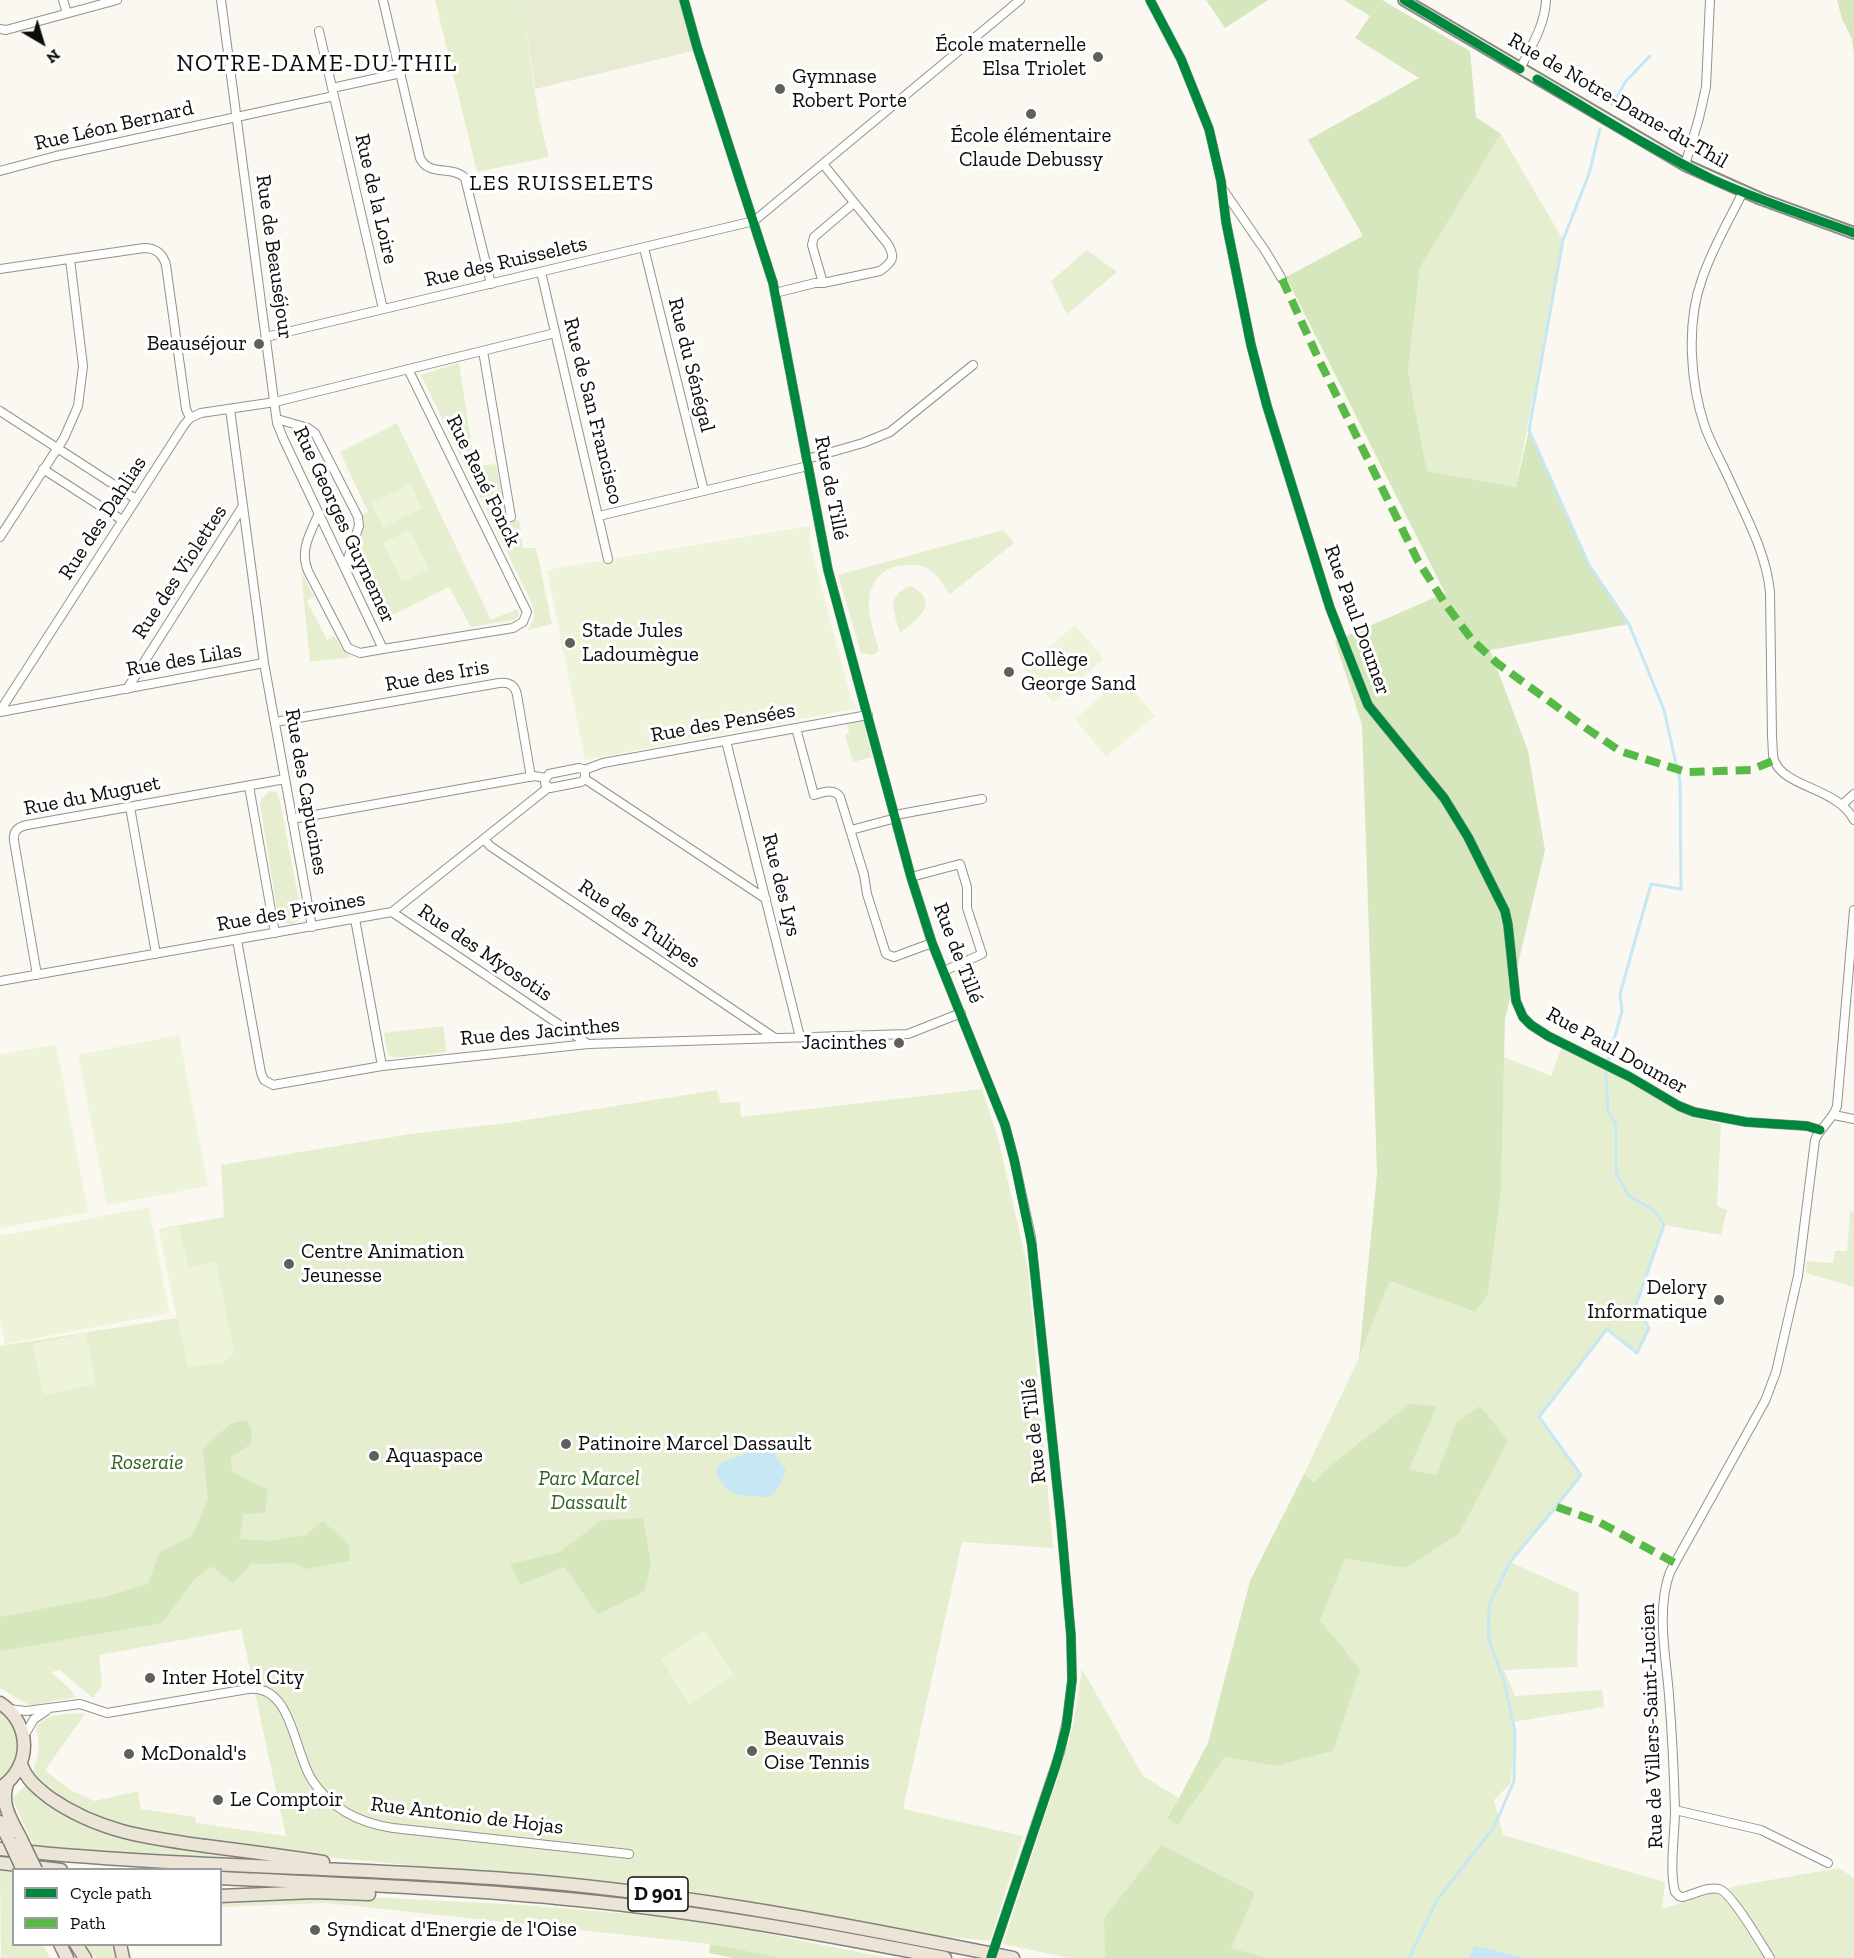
<!DOCTYPE html>
<meta charset="utf-8">
<style>
body{margin:0}
#map{position:relative;width:1854px;height:1958px;overflow:hidden;background:#faf8f0;font-family:"Zilla Slab",serif}
canvas{display:block}
.legend{position:absolute;left:12px;top:1868px;width:210px;height:78px;box-sizing:border-box;background:#fff;border:2px solid #9e9e9e;margin:0;padding:8px 10px;list-style:none;font-size:18px;color:#0c0c0c}
.legend li{display:flex;align-items:center;gap:12px;height:30px}
.legend b{width:30px;border:2px solid #9e9e9e}
.north{position:absolute;left:12px;top:12px;width:60px;height:60px;-webkit-text-stroke:4px #fff;paint-order:stroke;rotate:142deg;font-size:16px;font-weight:700;line-height:24px;text-align:center;color:#0c0c0c}
.north::after{content:'';display:block;margin:auto;width:21px;height:27px;background:#0c0c0c;clip-path:polygon(50% 0,100% 100%,50% 72%,0 100%)}
</style>
<div id="map">
<canvas width="1854" height="1958"></canvas>
<ul class="legend">
<li><b style="height:8px;background:#00873e"></b>Cycle path</li>
<li><b style="height:8px;background:#58b947"></b>Path</li>
</ul>
<div class="north">N</div>
</div>
<script>
const ctx = document.querySelector('canvas').getContext('2d');
ctx.lineJoin = 'round';
function paint(path, color) { ctx.fillStyle = color; ctx.fill(path, 'evenodd'); }
function strokePath(path, color, width, dash) { ctx.strokeStyle = color; ctx.lineWidth = width; ctx.lineCap = dash ? 'butt' : 'round'; ctx.setLineDash(dash || []); ctx.stroke(path); }
function write(font, color, halo, rows, align = 'center') {
  ctx.font = font + ' "Zilla Slab",serif'; ctx.lineWidth = 6; ctx.setLineDash([]); ctx.textBaseline = 'middle'; ctx.strokeStyle = halo; ctx.fillStyle = color; for (const [text, x, y, turn = 0] of rows) {
    ctx.save(); ctx.translate(x, y); ctx.rotate((+turn || 0) * Math.PI / 180); ctx.textAlign = isNaN(turn) ? turn : align; if (halo) ctx.strokeText(text, 0, 0); ctx.fillText(text, 0, 0); ctx.restore();
  }
}
const green = new Path2D(`
 M435 0H522C530 53 534 105 549 157L477 172Z
 M1501 134 1563 240 1516 487 1427 471 1408 371 1420 266Z
 M1087 250 1117 272 1067 314 1051 281Z
 M459 363 475 466 496 464 506 520H519L523 548H536L552 624 528 630 534 619 533 606 421 375Z
 M397 423 491 620 517 609 519 615 514 620 471 627 449 587 385 619 354 552 361 516 368 512 340 452Z
 M1003 530 1014 543 949 595C945 586 939 576 930 570 924 565 916 565 908 565 886 565 871 578 869 601 867 614 876 637 879 651L872 655 861 653 838 575Z
 M301 571 314 597 307 601 327 640 334 636 342 649 352 657 310 662Z
 M911 586C942 603 917 619 900 633 894 612 885 596 911 586Z
 M863 720 872 757 853 762 845 735 849 733 847 724Z
 M270 791 276 792 279 797 299 902 300 919 294 924H288L278 916 260 804 261 799Z
 M443 1026 447 1052 395 1058 388 1054 384 1033Z
 M1562 1046 1692 1117 1721 1124 1717 1206 1727 1210 1721 1235 1664 1225 1636 1305 1649 1328 1637 1353 1607 1329 1539 1417 1581 1475 1510 1562 1579 1593 1577 1667 1504 1670 1515 1696 1602 1690 1604 1707 1513 1722 1515 1750 1510 1784 1494 1800 1503 1835 1665 1882 1662 1909 1736 1886 1839 1868 1854 1878V1958H1271L1231 1948 1161 1846 1105 1919V1954L1103 1958H1069L1003 1944 1067 1747 1073 1725 1082 1669 1143 1776 1179 1798 1167 1817 1178 1825 1225 1757 1274 1766 1360 1670 1320 1620 1345 1559 1406 1568 1459 1534 1508 1441 1456 1423 1436 1475 1409 1469 1411 1404 1339 1458 1314 1482 1304 1474 1359 1358 1390 1281 1475 1312 1488 1294 1501 1193 1504 1057 1551 1076Z
 M982 1089 999 1142 1028 1270 1053 1548 962 1542 903 1809 1023 1836 990 1941 940 1936 688 1891 292 1854 150 1834 111 1825 60 1799 31 1775C40 1756 40 1747 36 1727 47 1712 64 1715 82 1713L85 1714 45 1770 70 1790 94 1801 138 1791 141 1809 195 1817 196 1823 286 1836 241 1629 99 1655 102 1685 93 1698 60 1670 51 1672 72 1691 75 1697 33 1705 27 1704 0 1688V1346L177 1318 159 1229 224 1217 221 1165 410 1134 507 1123 717 1090 721 1103 740 1102 741 1117Z
 M1850 1211 1854 1212V1287L1806 1273 1807 1261 1833 1263 1835 1251H1847Z
 M0 1711C22 1730 23 1761 0 1780Z
 M28 1783 77 1817 268 1858V1861L128 1854 34 1846 12 1798Z
 M0 1870 13 1872 14 1944 43 1945 51 1958H1Z
 M330 1895 525 1905 699 1920 888 1958H784L710 1944 327 1903 221 1907 220 1898Z
 M83 1945H117L120 1958H96L86 1949Z`);
const forest = new Path2D(`
 M1206 0H1268L1225 28Z
 M1344 0H1382L1470 51 1476 117 1501 134 1420 267 1408 371 1427 471 1516 487 1529 430 1589 565 1629 624 1490 650 1528 751 1545 850 1505 1019 1501 1193 1488 1294 1475 1312 1390 1281 1359 1358 1377 1174 1362 725 1335 641 1445 593 1286 277 1363 236 1308 140 1419 78 1355 38 1370 16Z
 M1837 0H1854V56L1852 39 1842 19Z
 M1410 1404 1437 1406 1409 1469 1436 1475 1456 1423 1480 1406 1508 1441 1459 1534 1406 1568 1345 1559 1320 1620 1360 1669 1333 1751 1274 1766 1225 1757 1178 1825 1167 1818 1179 1798 1208 1743 1250 1581 1304 1474 1314 1482 1339 1458Z
 M246 1420 252 1429 251 1444 230 1458 233 1472 268 1490 265 1513 244 1514 239 1539 268 1541 306 1535 323 1521 349 1545 350 1561 307 1569 292 1563 251 1564 233 1583 211 1566 195 1579 162 1623 0 1651V1617L108 1596 148 1584 159 1553 192 1536 208 1499 203 1449 230 1424Z
 M643 1518 651 1564 645 1591 598 1614 564 1567 520 1585 510 1564 560 1552 602 1520Z
 M1161 1845 1255 1893 1231 1948 1271 1958H1103L1105 1954 1104 1919Z
 M710 1944 784 1958H733L709 1953Z`);
const cemetery = new Path2D(`
 M522 0H681L693 51 535 89Z`);
const pitch = new Path2D(`
 M410 484 422 508 383 528 371 503Z
 M810 526 811 533 809 539 851 700 858 708 585 760 547 570Z
 M410 530 429 569 402 582 383 543Z
 M1075 625 1104 659 1053 702 1024 668Z
 M1123 678 1155 716 1106 757 1075 719Z
 M179 1035 208 1186 107 1205 78 1055Z
 M56 1044 88 1212 0 1228V1055Z
 M149 1207 169 1313 5 1344 0 1318V1236Z
 M179 1227 189 1267 216 1261 234 1352 231 1358 222 1363 188 1367 159 1230Z
 M86 1333 96 1384 43 1395 33 1344Z
 M705 1630 734 1675 689 1704 661 1659Z`);
const water = new Path2D(`
 M759 1449 773 1453 786 1470 780 1486 769 1497C745 1496 723 1498 716 1470L722 1462Z
 M1474 1946 1527 1958H1469Z`);
const stream = new Path2D(`
 M1612 105 1626 81 1650 56
 M1600 129 1589 174 1563 240 1529 430 1589 565 1629 624 1664 710 1680 781 1681 889 1651 884 1620 994 1622 1011 1608 1061
 M1557 1505 1581 1475 1539 1417 1607 1329 1637 1353 1649 1328 1636 1305 1664 1225 1655 1211 1629 1196 1616 1174V1124L1608 1111 1606 1075 1607 1068
 M1409 1958 1437 1900 1494 1827 1514 1781 1515 1731 1504 1681 1488 1638 1489 1605 1510 1562 1556 1507`);
const street = new Path2D(`
 M63 0 67 13
 M221 0 277 423 283 438 383 649 513 628 523 622 527 612 408 369
 M383 0 420 158C429 177 452 165 465 178L491 284
 M684 0 697 47 773 283 828 570 911 877 932 943 1005 1125 1014 1159 1031 1237 1061 1523 1071 1636 1072 1680 1067 1720 1060 1752 1002 1925
 M1150 0 1181 59 1209 129 1221 181 1226 222 1251 345 1267 406 1330 608 1368 705 1444 798 1468 837 1505 911 1508 925 1516 1001 1523 1017 1531 1025 1548 1036 1630 1077 1679 1106 1694 1112 1746 1122 1807 1126 1820 1130
 M0 29 6 30 117 0
 M319 31 383 309
 M1520 69C1531 47 1545 25 1546 0
 M332 88 401 73
 M1685 165 1699 118 1706 87 1710 0
 M0 171 56 156 334 96
 M1224 191 1266 252 1282 279
 M1743 192C1729 220 1712 249 1702 279 1686 323 1690 383 1705 427 1712 446 1722 463 1730 481 1746 517 1766 552 1770 592L1772 737C1773 744 1772 753 1774 760 1784 788 1837 787 1854 820
 M644 248 704 491
 M0 269 144 248C156 248 163 254 166 265L186 409 190 418
 M541 272 608 559
 M823 283 812 245 814 237 854 203
 M775 293 815 283H823L880 271C893 262 896 257 887 243L823 164
 M266 337 754 221 1020 0
 M483 351 511 517
 M230 409 264 663 312 927
 M0 411 136 499
 M277 419 308 428 315 433 358 517 359 526 345 567
 M807 459 863 443 890 432 973 365
 M43 469 122 520
 M319 513C311 532 299 550 308 571L348 648 360 653 383 649
 M599 516 808 466
 M0 537 64 438 78 406 83 366 70 259
 M127 689 243 506
 M0 711 184 425 190 418 201 413 275 402 555 333
 M0 712 264 663
 M275 722 499 683C509 682 515 685 517 695L531 777
 M796 728 814 795C823 792 834 788 840 797L864 875 867 894 886 954 894 957 932 943
 M726 741 800 1037
 M579 768 583 769 585 772V779L581 782 550 788 545 784V780L549 774Z
 M584 770 603 763 868 715
 M585 779 766 899
 M249 786 275 933
 M1843 804 1854 794
 M130 807 156 954
 M895 815 982 799
 M292 819 534 776 546 778
 M851 830 896 818
 M484 839 490 846 775 1038
 M911 877 960 864 967 887V908L982 954 944 971
 M392 912 588 1044
 M355 919 382 1066
 M237 940 261 1073 264 1080 273 1085 382 1066 588 1044 908 1034 961 1013
 M37 975 14 841C13 832 17 827 27 825L285 779
 M0 981 392 912 549 787
 M1834 1115 1854 1119
 M8 1709 26 1711 80 1704 107 1713 248 1689C292 1683 294 1753 312 1780 331 1809 359 1823 393 1828L629 1854
 M24 1736 34 1719 46 1711
 M1675 1810 1761 1830 1828 1863
 M1770 1958C1762 1945 1731 1892 1719 1889 1708 1886 1693 1895 1682 1897L1679 1896 1675 1892C1669 1869 1675 1834 1675 1810 1674 1772 1672 1733 1669 1695 1666 1656 1656 1610 1670 1572L1765 1401 1776 1372 1798 1276 1815 1140C1820 1127 1833 1120 1837 1106L1854 910`);
const secondary = new Path2D(`
 M1404 0 1685 165 1761 199 1854 233`);
const primary = new Path2D(`
 M0 1703C32 1724 32 1767 0 1788
 M21 1764C26 1779 37 1788 50 1798 99 1832 148 1838 206 1846 245 1851 284 1856 323 1862
 M7 1784C0 1805 12 1821 21 1839
 M0 1822 9 1840
 M0 1849C177 1868 355 1866 532 1881 695 1895 854 1926 1013 1958
 M0 1863 61 1870
 M220 1878C340 1884 459 1888 578 1900 701 1912 823 1934 945 1958
 M220 1896 314 1892 369 1894
 M60 1944 67 1958
 M76 1944 85 1958
 M120 1944 123 1958`);
const streetBridge = new Path2D(`
 M991 1958 1002 1925`);
const primaryBridge = new Path2D(`
 M21 1839 36 1870
 M9 1840 23 1870`);
const quiet = new Path2D(`
 M1282 279 1319 360 1418 561 1446 605 1473 641 1497 663 1586 728 1620 751 1686 772 1751 770 1775 760
 M1557 1507 1599 1522 1675 1563`);
const cycleway = new Path2D(`
 M684 0 697 47 773 283 828 570 911 877 932 943 1005 1125 1014 1159 1032 1246 1061 1523 1071 1636 1072 1680 1066 1728 1056 1765 991 1958
 M1150 0 1181 59 1209 129 1221 181 1226 222 1251 345 1267 406 1330 608 1368 705 1444 798 1468 837 1505 911 1508 925 1516 1001 1523 1017 1531 1025 1548 1036 1630 1077 1679 1106 1694 1112 1746 1122 1807 1126 1820 1130
 M1404 0 1520 69
 M1537 79C1595 113 1652 150 1712 179 1758 200 1807 216 1854 233`);
const markers = [
 [1098,57,6,"#5f5f5c"],
 [780,89,6,"#5f5f5c"],
 [1031,114,6,"#5f5f5c"],
 [259,344,6,"#5f5f5c"],
 [570,643,6,"#5f5f5c"],
 [1009,672,6,"#5f5f5c"],
 [899,1043,6,"#5f5f5c"],
 [289,1264,6,"#5f5f5c"],
 [1719,1300,6,"#5f5f5c"],
 [566,1444,6,"#5f5f5c"],
 [374,1456,6,"#5f5f5c"],
 [150,1678,6,"#5f5f5c"],
 [752,1751,6,"#5f5f5c"],
 [129,1754,6,"#5f5f5c"],
 [218,1800,6,"#5f5f5c"],
 [315,1930,6,"#5f5f5c"]
];
const shields = [
 [658,1894,60]
];
const shieldNames = [
 ["D 901",658,1894]
];
const poiNames = [
 ["École maternelle",1086,45,"right"],
 ["Elsa Triolet",1086,69,"right"],
 ["Gymnase",792,77],
 ["Robert Porte",792,101],
 ["École élémentaire",1031,136,"center"],
 ["Claude Debussy",1031,160,"center"],
 ["Beauséjour",247,344,"right"],
 ["Stade Jules",582,631],
 ["Ladoumègue",582,655],
 ["Collège",1021,660],
 ["George Sand",1021,684],
 ["Jacinthes",887,1043,"right"],
 ["Centre Animation",301,1252],
 ["Jeunesse",301,1276],
 ["Delory",1707,1288,"right"],
 ["Informatique",1707,1312,"right"],
 ["Patinoire Marcel Dassault",578,1444],
 ["Aquaspace",386,1456],
 ["Inter Hotel City",162,1678],
 ["Beauvais",764,1739],
 ["Oise Tennis",764,1763],
 ["McDonald's",141,1754],
 ["Le Comptoir",230,1800],
 ["Syndicat d'Energie de l'Oise",327,1930]
];
const streetNames = [
 ["Rue de Notre-Dame-du-Thil",1618,101,30],
 ["Rue Léon Bernard",114,126,-13],
 ["Rue de la Loire",376,199,77],
 ["Rue de Beauséjour",274,257,82],
 ["Rue des Ruisselets",506,262,-13],
 ["Rue du Sénégal",691,365,76],
 ["Rue de San Francisco",593,411,76],
 ["Rue René Fonck",483,481,64],
 ["Rue de Tillé",831,488,79],
 ["Rue des Dahlias",103,518,-57],
 ["Rue Georges Guynemer",344,525,65],
 ["Rue des Violettes",180,572,-57],
 ["Rue Paul Doumer",1357,620,70],
 ["Rue des Lilas",184,660,-10],
 ["Rue des Iris",437,676,-10],
 ["Rue des Pensées",723,723,-10],
 ["Rue des Capucines",306,792,80],
 ["Rue du Muguet",92,796,-11],
 ["Rue des Lys",781,885,76],
 ["Rue des Pivoines",291,912,-10],
 ["Rue des Tulipes",639,924,34],
 ["Rue des Myosotis",485,953,34],
 ["Rue de Tillé",958,953,69],
 ["Rue des Jacinthes",540,1032,-5],
 ["Rue Paul Doumer",1617,1051,29],
 ["Rue de Tillé",1034,1431,-96],
 ["Rue de Villers-Saint-Lucien",1652,1726,-92],
 ["Rue Antonio de Hojas",467,1816,7]
];
const parkNames = [
 ["Roseraie",147,1463],
 ["Parc Marcel",589,1479],
 ["Dassault",589,1503]
];
const neighbourhoodNames = [
 ["LES RUISSELETS",562,184]
];
const quarterNames = [
 ["NOTRE-DAME-DU-THIL",317,64]
];
paint(green, '#e5efd0');
paint(forest, '#d6e7be');
paint(cemetery, '#e7ebd4');
paint(pitch, '#eef4d9');
paint(water, '#c7e7f4');
strokePath(stream, '#c7e7f4', 3);
strokePath(street, '#93928f', 10);
strokePath(secondary, '#8a8985', 14);
strokePath(primary, '#80807c', 15);
strokePath(street, '#fefefd', 8);
strokePath(secondary, '#f5f3e8', 10);
strokePath(primary, '#ece5d7', 12);
strokePath(streetBridge, '#93928f', 10, []);
strokePath(primaryBridge, '#80807c', 15, []);
strokePath(streetBridge, '#fefefd', 8);
strokePath(primaryBridge, '#ece5d7', 12);
strokePath(quiet, '#58b947', 8, [15, 8]);
strokePath(cycleway, '#00873e', 9);
for (const [x, y, r, color] of markers) { const dot = new Path2D(); dot.arc(x, y, r, 0, 2 * Math.PI); ctx.fillStyle = color; ctx.fill(dot); strokePath(dot, '#fff', 2); }
for (const [x, y, w] of shields) { const box = new Path2D(); box.roundRect(x - w / 2, y - 17, w, 34, 4.5); ctx.fillStyle = '#fff'; ctx.fill(box); strokePath(box, '#0c0c0c', 1.5); }
write('bold 20px', '#0c0c0c', null, shieldNames);
write('21px', '#0c0c0c', '#fff', poiNames, 'left');
write('21px', '#0c0c0c', '#fff', streetNames);
write('italic 21px', '#30631d', '#fff', parkNames);
ctx.letterSpacing = '1.5px';
write('22px', '#0c0c0c', '#fff', neighbourhoodNames);
ctx.letterSpacing = '0px';
ctx.letterSpacing = '1.5px';
write('24px', '#0c0c0c', '#fff', quarterNames);
ctx.letterSpacing = '0px';
</script>
